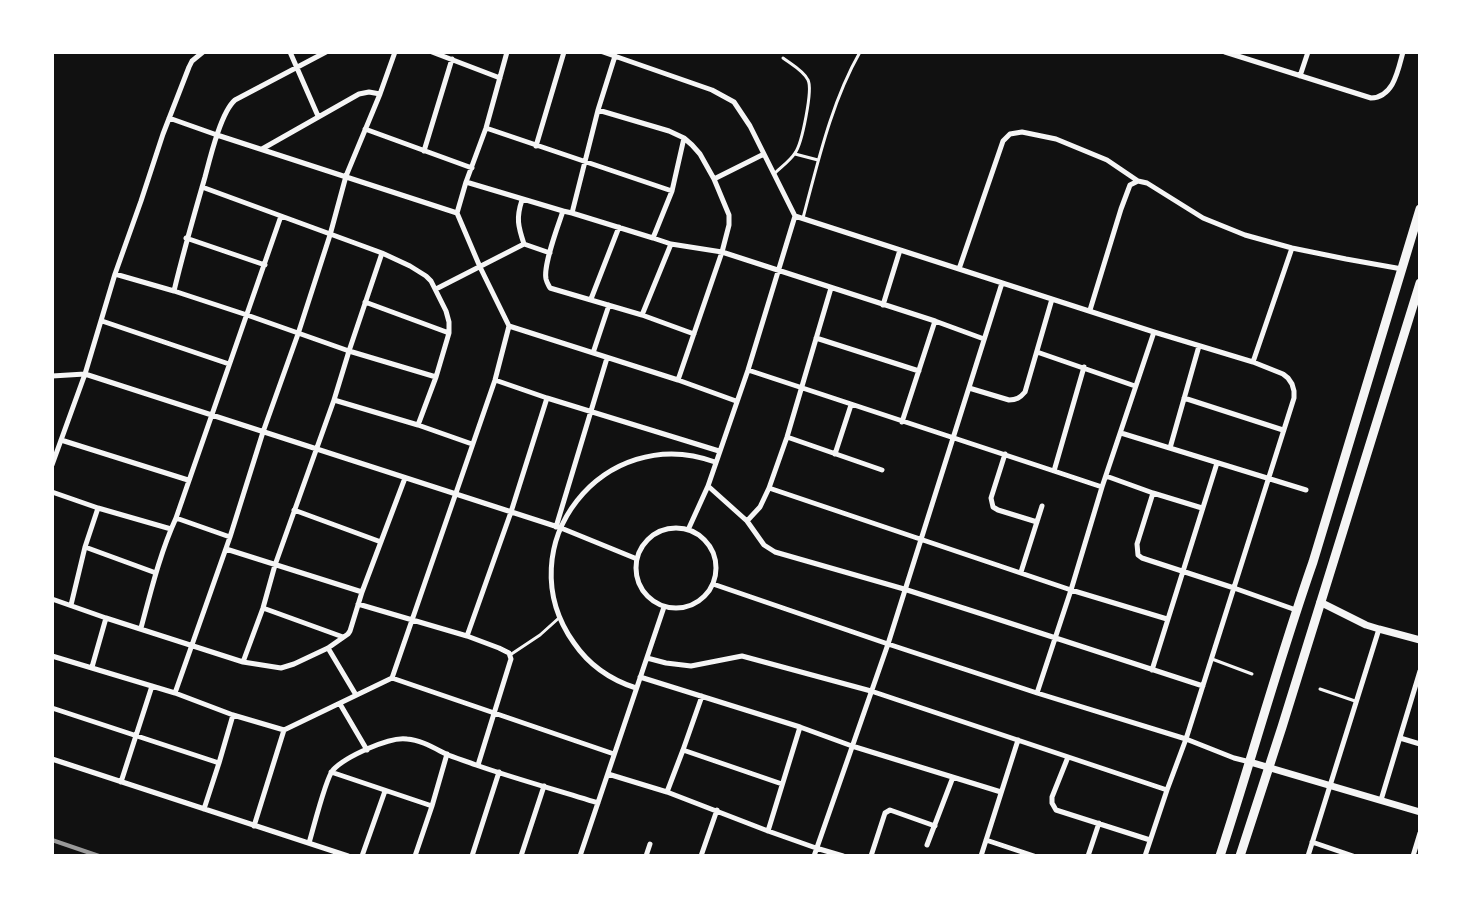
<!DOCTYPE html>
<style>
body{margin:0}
#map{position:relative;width:1472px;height:908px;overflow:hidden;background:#111;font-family:"Times New Roman",serif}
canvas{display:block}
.frame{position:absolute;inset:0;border:54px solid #fff;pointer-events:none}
</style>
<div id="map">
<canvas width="1472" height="908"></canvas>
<div class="frame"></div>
</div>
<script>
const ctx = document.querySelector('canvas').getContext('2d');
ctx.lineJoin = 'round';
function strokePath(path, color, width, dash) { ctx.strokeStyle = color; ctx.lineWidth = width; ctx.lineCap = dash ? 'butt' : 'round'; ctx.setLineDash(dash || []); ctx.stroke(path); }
const service = new Path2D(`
 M795 154 818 160
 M775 173C781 167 790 161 795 153 802 144 813 89 808 80 804 71 791 64 783 58
 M803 218C818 162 831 103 860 52
 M510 655 540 635 560 617
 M1212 659 1252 674
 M1320 689 1355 701`);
const minor = new Path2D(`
 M290 52 318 116
 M432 52 500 78
 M603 52 712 90 734 102 750 126 795 216
 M1225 52 1371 98C1394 97 1398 70 1403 52
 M615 56 598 110 572 213 563 211C558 226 543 265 546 279 547 283 548 284 550 288L642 315 694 334
 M1300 76 1308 52
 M598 110 669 131 684 138 692 145 700 154 714 179 729 215V225L722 252 678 380
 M169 118 217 135 457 213
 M486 128 672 191
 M365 129 472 168
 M536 146 564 52
 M262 149 359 94 369 92 380 94
 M424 151 452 59
 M714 179 764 154
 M466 182 563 211
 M202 187 382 253 410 266 426 276 431 281 446 311 449 322V333L436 377 418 425
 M522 200C516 218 518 226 524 244
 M457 213 466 182 486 128 507 52
 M572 213 653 238 671 244 722 252 935 321 984 339
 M795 216 1154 332 1253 362 1283 374 1288 378 1292 384 1294 391V398L1186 739 1167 790 1145 856
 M186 238 265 265
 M653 238 672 191 684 138
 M959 269 1003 141 1010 134 1022 132 1056 139 1107 160 1138 181
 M115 274 174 291 247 315 349 351 436 377
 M436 289 524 244 550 253
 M174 291C183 253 194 215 205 177 210 158 221 112 235 100L326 52
 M591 299 619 227
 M365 302 449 333
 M883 305 900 250
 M1090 310 1121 209 1130 185 1138 181 1147 183 1203 218 1245 235 1292 248 1346 259 1402 269
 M642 315 671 244
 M102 321 229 364
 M509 326 678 380 736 401
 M816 338 919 371
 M1037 352 1135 386
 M593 353 609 305
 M1253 362 1292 248
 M748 370 1054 471 1084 367
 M52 376 85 374 561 528 637 559
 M495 380 547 398 719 451
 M969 388 1009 400C1016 400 1020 398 1025 392L1052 299
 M1184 398 1283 430
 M334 400 418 425 472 444
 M902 422 935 321
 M1121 433 1306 490
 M787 437 882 470
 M61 440 188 480
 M1170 448 1199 346
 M835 454 851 405
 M1005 454 991 498 993 507 998 510 1037 522
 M52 465 85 374 115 274 141 201 163 134 189 67 192 61 203 52
 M1054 471 1102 487
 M1106 476 1153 493 1202 508
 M708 486 747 521 764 545 775 552 904 589 985 615 1203 686
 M769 488 1071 590 1167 619
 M52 492 98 508 171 529
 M1153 493 1137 544 1138 555 1142 558 1234 588 1296 610
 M294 510 381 542
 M176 518 230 537
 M747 521 760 507 769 488 787 437 831 288
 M556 527 607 358
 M636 568a40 40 0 1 1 80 0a40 40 0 1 1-80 0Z
 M688 530 708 486 748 370 795 216
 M85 547 156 573
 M226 549 362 592
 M1021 572 1042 506
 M713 584 888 644 1037 693 1186 739 1234 758 1250 762
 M52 599 106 618 243 662 281 668 294 664 328 648 348 634 350 631 362 592 405 478
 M358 604 467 636 499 648 509 653 511 659 510 662 478 765
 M71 605 85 547 98 508
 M263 608 343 637
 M141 628C151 591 160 553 176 518L281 216
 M467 636 511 512 547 398
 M328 648 356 695
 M52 656 175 693 233 715 284 730
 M647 658 666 663 691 666 742 656 871 691 1167 790
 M243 662 263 608 275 565 334 400 349 351 382 253
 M92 667 106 618
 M1152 670 1217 463
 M640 677 800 727 852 746 1001 792
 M392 678 495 380 509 326 480 267 457 213
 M636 688C611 680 589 665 574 643 505 546 604 421 715 462
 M175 693 230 537 263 432 298 334 330 235 346 176 380 94 395 52
 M1037 693 1071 590 1102 487 1154 332
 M340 704 367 750
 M52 708 219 763
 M1400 738 1420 744
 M683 750 782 784
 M1068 757 1052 797V803L1056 810 1150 840
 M52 759 348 856
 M331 772 432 806
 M608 774 667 792 768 831 816 848 843 856
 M121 782 152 686
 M667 792 683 750 702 696
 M1381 800 1420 671
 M204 809 219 763 233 715
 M254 826 284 730 392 678 614 754
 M768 831 800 727
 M986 840 1034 856
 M1312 842 1353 856
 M309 843C313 830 326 777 333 770 345 757 390 736 407 739 421 740 434 748 446 754 455 758 466 761 476 765 516 779 557 790 598 803
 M927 845 953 777
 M362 856 385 791
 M415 856 432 806 447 754
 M472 856 499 772
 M521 856 544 786
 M580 856 664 607
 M646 856 650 844
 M701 856 717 810
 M814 856 888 644 1002 283
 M871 856 885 813 890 810 935 826
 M981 856 1018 740
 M1088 856 1099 823
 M1308 856 1379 629
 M1413 856 1420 833`);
const tertiary = new Path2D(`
 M1320 602 1366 625 1379 629 1420 640
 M1250 762 1420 812`);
const primary = new Path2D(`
 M1220 856C1252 758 1279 659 1313 562L1420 209
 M1240 856 1282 727 1420 283`);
const rail = new Path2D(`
 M52 840 99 856`);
strokePath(service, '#f5f5f5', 3);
strokePath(minor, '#f5f5f5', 5);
strokePath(tertiary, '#f5f5f5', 7);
strokePath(primary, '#f5f5f5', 9);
strokePath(rail, '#9a9a9a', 4);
</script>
